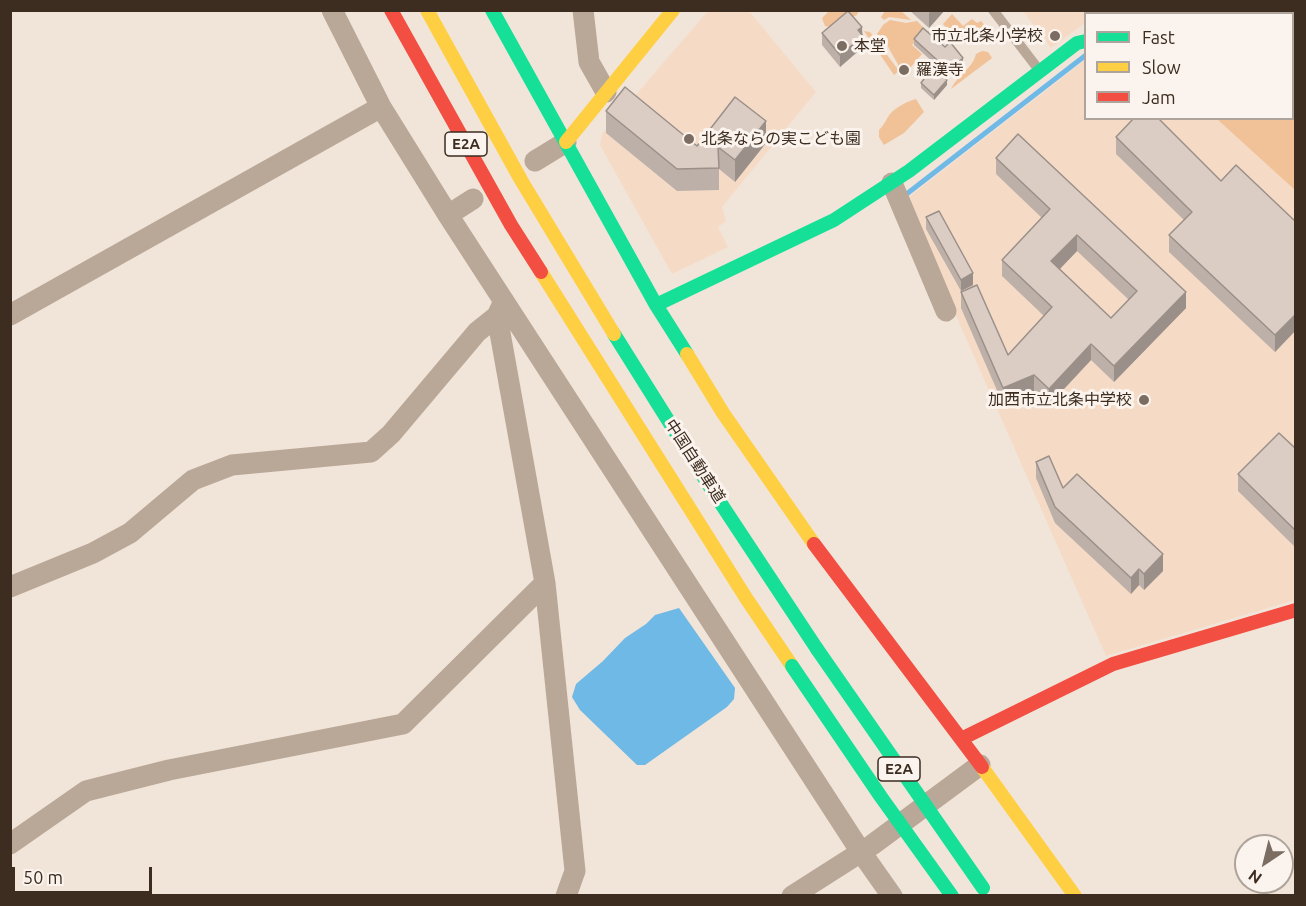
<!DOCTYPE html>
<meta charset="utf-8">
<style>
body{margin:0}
#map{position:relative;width:1306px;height:906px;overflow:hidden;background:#f1e4d9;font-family:Ubuntu,sans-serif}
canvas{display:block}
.frame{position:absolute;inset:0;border:12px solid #3c2d20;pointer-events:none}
.legend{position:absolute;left:1084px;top:12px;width:210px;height:108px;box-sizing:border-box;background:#fbf3ed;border:2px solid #afa49b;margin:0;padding:8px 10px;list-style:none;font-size:18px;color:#3c2d20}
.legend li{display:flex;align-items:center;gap:12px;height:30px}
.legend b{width:30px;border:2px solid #afa49b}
.north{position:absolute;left:1234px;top:834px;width:60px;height:60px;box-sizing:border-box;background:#fbf3ed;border:2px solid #afa49b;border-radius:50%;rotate:215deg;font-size:16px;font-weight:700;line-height:24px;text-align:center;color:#3c2d20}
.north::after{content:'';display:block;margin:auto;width:21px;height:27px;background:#7b6d61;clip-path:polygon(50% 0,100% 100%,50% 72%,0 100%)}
.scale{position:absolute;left:12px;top:867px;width:140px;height:27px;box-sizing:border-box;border:3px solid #3c2d20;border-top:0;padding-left:8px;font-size:18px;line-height:21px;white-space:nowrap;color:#3c2d20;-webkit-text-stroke:4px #fbf3ed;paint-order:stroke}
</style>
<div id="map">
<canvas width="1306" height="906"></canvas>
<div class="frame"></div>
<ul class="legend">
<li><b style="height:8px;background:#16e098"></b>Fast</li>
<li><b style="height:8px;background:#ffcf43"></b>Slow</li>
<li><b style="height:8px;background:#f24e42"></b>Jam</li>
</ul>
<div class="north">N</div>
<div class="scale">50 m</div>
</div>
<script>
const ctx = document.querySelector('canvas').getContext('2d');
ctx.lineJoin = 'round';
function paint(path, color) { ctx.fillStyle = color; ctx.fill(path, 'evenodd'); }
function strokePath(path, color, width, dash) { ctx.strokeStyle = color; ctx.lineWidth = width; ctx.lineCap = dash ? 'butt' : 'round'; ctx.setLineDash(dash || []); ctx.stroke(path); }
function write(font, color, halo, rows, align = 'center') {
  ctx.font = font + ' Ubuntu,"Noto Sans JP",sans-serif'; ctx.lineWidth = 6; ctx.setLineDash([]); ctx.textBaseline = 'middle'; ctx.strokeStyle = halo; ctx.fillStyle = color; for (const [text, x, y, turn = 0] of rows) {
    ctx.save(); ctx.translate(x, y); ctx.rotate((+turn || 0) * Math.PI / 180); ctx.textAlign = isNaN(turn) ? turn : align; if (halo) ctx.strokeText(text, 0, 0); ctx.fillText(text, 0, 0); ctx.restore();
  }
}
const built = new Path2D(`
 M1148 10 1295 11V600L1106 656 905 200 1085 60 1086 118H1292V14L1145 13Z
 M708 11H749L816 92 722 207 726 221 718 227 728 247 672 274 600 145 602 134Z
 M1023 11H1124L1120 13 1086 14 1085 23 1051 48Z`);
const green = new Path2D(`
 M829 11H859L857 15 831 27 825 26 822 18Z
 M885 11H901L911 20 889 17 884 20 881 17Z
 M1190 11H1295V190L1217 119 1292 118V14L1186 13Z
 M952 14 963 26 972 19 977 23 981 21 994 37 982 44H962L943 24Z
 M890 20 906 23 917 21 927 31 935 32 939 28 942 33 933 42 923 33 912 45 922 54 911 67 901 70 886 43 877 34 883 25Z
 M864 31 870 32 899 71 894 75Z
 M982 51 988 52 992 58 951 89C958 75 973 68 976 54Z
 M916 99 924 112 904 133 884 145 879 137V130C885 124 886 119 890 114 896 107 908 101 916 99Z`);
const water = new Path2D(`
 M679 608 735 688 734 699 727 707 645 765H637L580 710 572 697 576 684 603 661 625 638 646 624 655 615Z`);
const stream = new Path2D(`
 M1139 14 1143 10
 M904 196 1086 55`);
const lane = new Path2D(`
 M993 10 1039 70
 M1106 14 1108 10
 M1127 14 1131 10`);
const street = new Path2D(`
 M332 10 381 107 448 215 861 852 892 896
 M583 10 589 62 606 92
 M535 161 566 142
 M892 183 946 311
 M448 215 473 199
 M504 301 497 316 545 583 575 871 566 896
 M10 315 381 107
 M10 587 93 553 130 533 193 480 232 465 371 452 391 434 477 332 497 316
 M10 844 86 791 169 770 403 724 545 583
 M792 896 872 845 980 765`);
const fast = new Path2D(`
 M492 10 656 305 687 354
 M656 305 834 220 909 171 1077 43 1086 41
 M614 334 708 484 817 649`);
const slow = new Path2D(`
 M427 10 521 180 614 334
 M566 142 673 10
 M541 272 746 598 792 666
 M687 354 723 413 814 544
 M982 767 1075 896`);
const jam = new Path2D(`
 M391 10 511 225 541 272
 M814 544 982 767
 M961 739 1113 664 1296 610`);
const fastBridge = new Path2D(`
 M817 649 983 888
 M792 666 881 797 952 896`);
const wall = new Path2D(`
 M909 10H945L929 28Z
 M822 33 862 35 863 47 840 67 822 45Z
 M914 39 945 47 963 63 948 76 914 45Z
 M921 83 947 85 934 100 921 88Z
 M606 111 697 146 766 143 735 182 719 169V190L677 191 606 133Z
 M1116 137 1221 181 1296 222V330L1275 352 1169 252V235L1184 220 1116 154Z
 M996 158 1186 308 1114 382 1091 360 1049 405 1034 391 1003 404 961 308V292L1008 355 1044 316 1002 276V260L1042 218 996 174ZM1077 251 1129 300 1111 318 1060 269Z
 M926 217 973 285 961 291 926 229Z
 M1296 449V548L1238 491V474Z
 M1036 462 1063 488 1163 571 1144 590 1139 585 1131 594 1055 523 1036 478Z`);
const shadedWall = new Path2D(`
 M932 10H945L929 28V13Z
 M862 27 863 47 840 67V55L858 30Z
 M963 58V63L948 76V70Z
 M947 80V85L934 100V95Z
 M766 121V143L735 182V160Z
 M1077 235V251L1051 278V261Z
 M973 273V285L961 291V280Z
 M1186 292V308L1114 382V366Z
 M1296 314V330L1275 352V335Z
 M1091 344V360L1049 405V389Z
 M1034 375V391L1003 404V388Z
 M1163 554V571L1144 590V574Z
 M1139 569V585L1131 594V578Z`);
const building = new Path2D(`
 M848 11 862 27 858 30 863 36 840 55 822 33Z
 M923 28 945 47 950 42 963 58 948 70 914 39Z
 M933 67 947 80 934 95 921 83Z
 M625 87 697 146 735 97 766 121 735 160 718 147 719 168 677 169 606 111Z
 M1134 118H1158L1221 181 1236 165 1296 222V314L1275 335 1169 235 1192 212 1116 137Z
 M1018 134 1186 292 1114 366 1091 344 1049 389 1034 375 1003 388 961 292 977 285 1008 355 1052 307 1002 260 1050 209 996 158ZM1077 235 1137 291 1111 318 1051 261Z
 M939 211 973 273 961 280 926 217Z
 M1279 433 1296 449V531L1238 474Z
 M1049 456 1063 488 1077 474 1163 554 1144 574 1139 569 1131 578 1055 507 1036 462Z`);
const markers = [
 [1055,36,6,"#7b6d61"],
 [842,46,6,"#7b6d61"],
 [904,70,6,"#7b6d61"],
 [689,139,6,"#7b6d61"],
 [1144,400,6,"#7b6d61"]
];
const shields = [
 [466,144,42],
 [899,769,42]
];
const shieldNames = [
 ["E2A",466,144],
 ["E2A",899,769]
];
const poiNames = [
 ["市立北条小学校",1043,36,"right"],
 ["本堂",854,46],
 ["羅漢寺",916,70],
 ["北条ならの実こども園",701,139],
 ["加西市立北条中学校",1132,400,"right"]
];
const streetNames = [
 ["中国自動車道",695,461,57]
];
paint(built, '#f5dbc6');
paint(green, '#f1c197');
paint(water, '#6fb9e7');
strokePath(stream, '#6fb9e7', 5);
strokePath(lane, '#b9a898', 10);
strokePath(street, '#b9a898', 21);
strokePath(fast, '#16e098', 14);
strokePath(slow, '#ffcf43', 14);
strokePath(jam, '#f24e42', 14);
strokePath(fastBridge, '#16e098', 14);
paint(wall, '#bdb0a9');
paint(shadedWall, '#9a9089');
paint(building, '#dccdc4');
strokePath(building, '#9a9089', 1.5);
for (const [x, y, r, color] of markers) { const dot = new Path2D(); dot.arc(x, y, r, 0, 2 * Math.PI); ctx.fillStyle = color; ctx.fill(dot); strokePath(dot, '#fbf3ed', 2); }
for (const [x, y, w] of shields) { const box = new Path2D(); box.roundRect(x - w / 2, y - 12, w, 24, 4.5); ctx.fillStyle = '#fbf3ed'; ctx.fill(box); strokePath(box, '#3c2d20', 1.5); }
write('bold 15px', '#3c2d20', null, shieldNames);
write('16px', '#3c2d20', '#fbf3ed', poiNames, 'left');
write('16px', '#3c2d20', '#fbf3ed', streetNames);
</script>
